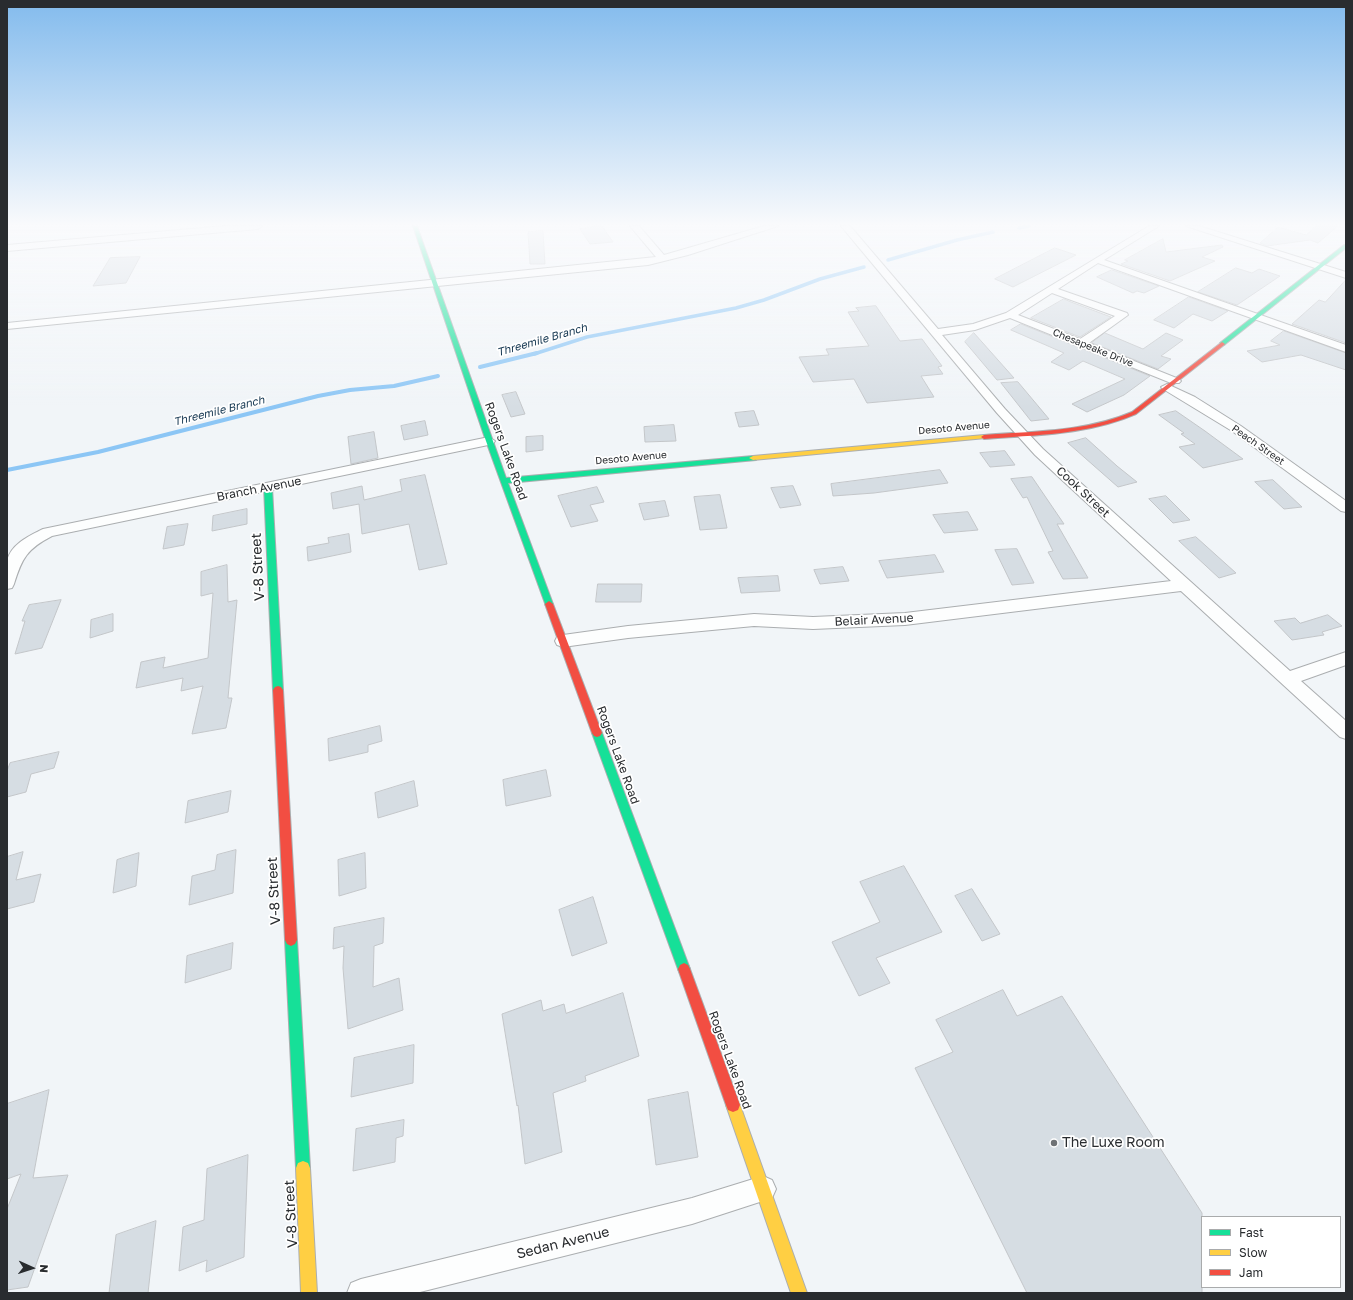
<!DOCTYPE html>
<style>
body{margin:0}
#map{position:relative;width:1353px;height:1300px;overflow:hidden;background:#f1f5f8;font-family:"Golos Text",sans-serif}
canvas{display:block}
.frame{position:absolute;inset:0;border:8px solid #292c2f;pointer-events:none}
.legend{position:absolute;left:1201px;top:1216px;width:140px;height:72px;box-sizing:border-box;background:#fff;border:1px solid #a9abac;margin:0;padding:5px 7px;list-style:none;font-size:12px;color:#292c2f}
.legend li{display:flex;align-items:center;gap:8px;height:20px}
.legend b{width:20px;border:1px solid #a9abac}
.north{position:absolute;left:12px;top:1248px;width:40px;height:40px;-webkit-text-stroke:3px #fff;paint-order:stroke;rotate:93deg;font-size:11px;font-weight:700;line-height:16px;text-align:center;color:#292c2f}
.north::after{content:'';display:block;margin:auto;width:14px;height:18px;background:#292c2f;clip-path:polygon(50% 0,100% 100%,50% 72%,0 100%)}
</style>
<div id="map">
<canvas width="1353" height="1300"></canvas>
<div class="frame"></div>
<ul class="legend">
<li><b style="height:5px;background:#16e098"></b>Fast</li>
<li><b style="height:5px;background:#ffcf43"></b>Slow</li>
<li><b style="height:5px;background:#f24e42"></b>Jam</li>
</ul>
<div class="north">N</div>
</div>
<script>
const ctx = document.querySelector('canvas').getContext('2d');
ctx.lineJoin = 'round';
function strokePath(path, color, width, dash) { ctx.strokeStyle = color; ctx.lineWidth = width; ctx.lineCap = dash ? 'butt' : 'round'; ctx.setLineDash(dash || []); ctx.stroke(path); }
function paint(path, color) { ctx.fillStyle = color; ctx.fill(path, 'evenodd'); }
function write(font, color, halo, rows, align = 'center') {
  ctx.font = font + ' "Golos Text",sans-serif'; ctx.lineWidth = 3.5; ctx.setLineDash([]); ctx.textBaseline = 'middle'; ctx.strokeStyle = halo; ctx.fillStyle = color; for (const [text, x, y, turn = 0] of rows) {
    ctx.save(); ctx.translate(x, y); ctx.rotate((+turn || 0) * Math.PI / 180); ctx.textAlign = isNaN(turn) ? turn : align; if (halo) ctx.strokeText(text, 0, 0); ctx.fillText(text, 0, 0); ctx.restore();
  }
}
const streamFar1 = new Path2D(`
 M1019 228 1029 226
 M888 260 957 240 993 232
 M534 354 587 337 736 308 764 300 820 279 864 267`);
const stream = new Path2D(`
 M480 367 537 353
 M7 470 98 452 318 396 350 390 394 386 438 376`);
const building = new Path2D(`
 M598 226H602L613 242 590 244 580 229Z
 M1316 226H1338L1318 243 1310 240 1267 246 1260 243 1278 227 1306 235Z
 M543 231 545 264H530L528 232Z
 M1163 239 1166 252 1222 245 1223 247 1202 257 1215 261 1170 281 1121 264 1128 261 1125 260Z
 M1055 248 1076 255 1013 287 995 279Z
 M140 257 126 283 93 286 110 258Z
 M1236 268 1252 273 1259 269 1280 276 1237 305 1198 292Z
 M1112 270 1159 286 1144 293 1137 291 1133 293 1097 277Z
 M1346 280V343L1292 324 1319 300 1325 302Z
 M1189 297 1228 311 1212 321 1193 314 1174 328 1154 320Z
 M1064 299 1071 302 1111 317 1080 337 1031 318Z
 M876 306 900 341 922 339 942 366 938 367 943 374 921 376 934 397 867 403 854 379 813 382 799 357 829 355 826 349 869 346 848 312 859 311 856 308Z
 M1021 324 1150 376 1124 395 1087 412 1072 404 1125 379 1083 361 1069 370 1051 362 1064 353 1011 330Z
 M1284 331 1346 353V370L1301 355 1262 362 1247 351 1280 345 1271 341Z
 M974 333 1014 378 997 380 965 342Z
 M1105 333 1143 349 1166 333 1183 340 1161 356 1171 359 1158 369 1092 343Z
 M1018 382 1049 419 1031 421 1001 383Z
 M516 392 525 414 511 417 502 395Z
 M754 411 759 425 739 427 735 413Z
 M1176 411 1205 431 1243 459 1203 468 1179 447 1195 444 1181 434 1184 433 1159 415Z
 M425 421 428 435 404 440 401 426Z
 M674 425 676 441 645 442 644 427Z
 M374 432 378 458 351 464 348 437Z
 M543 436V450L526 452V437Z
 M1086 438 1117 466 1137 482 1118 487 1068 443Z
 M1005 451 1015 465 990 467 980 453Z
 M940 470 948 483 874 493 833 496 831 484Z
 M425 475 447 564 419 570 409 524 362 534 359 504 333 509 331 493 362 486 364 500 402 491 400 480Z
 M1032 477 1064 524H1057L1088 578 1063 579 1048 552 1053 551 1027 497 1023 498 1011 479Z
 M1273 480 1302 507 1284 509 1255 482Z
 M793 486 801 505 780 508 771 488Z
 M597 487 604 502 590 505 598 521 571 527 558 496Z
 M720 495 727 528 700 530 694 497Z
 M1166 496 1190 520 1173 523 1149 499Z
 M665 501 669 516 644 520 639 504Z
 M247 509V524L212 531 213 516Z
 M968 512 978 530 944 533 933 515Z
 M188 524 184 545 163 549 167 527Z
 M349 534 351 552 308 561 307 547 329 543 328 538Z
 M1196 537 1236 573 1219 578 1179 541Z
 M1017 549 1034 583 1012 585 995 550Z
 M935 555 944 572 887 578 879 561Z
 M227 565 228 602 237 600 228 698H232L226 728 192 734 203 686 181 691 183 678 136 688 141 662 165 657 163 668 208 658 213 593 201 596V572Z
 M843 567 849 581 820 584 814 570Z
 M778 576 780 591 741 593 738 578Z
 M598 584H642L641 602H596Z
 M61 600 42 648 15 654 25 621H22L29 605Z
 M113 614V631L90 638 91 620Z
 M1328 615 1342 626 1322 632 1324 635 1292 640 1274 621 1295 618 1300 623Z
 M380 726 382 741 368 745V752L329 761 328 739Z
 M59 752 54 768 31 774 26 792 7 797V771L10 763Z
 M546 770 551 796 506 806 503 780Z
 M414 781 418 806 378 818 375 793Z
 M231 791 228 812 185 823 188 801Z
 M236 850 233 893 189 905 192 876 215 870 217 855Z
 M23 852 16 880 41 874 34 902 7 909V857Z
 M139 853 136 886 113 893 117 860Z
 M365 853 366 888 339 896 338 860Z
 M904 866 942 932 876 958 890 983 859 996 832 942 880 922 860 882Z
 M972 889 1000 934 982 941 955 896Z
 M593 897 607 943 572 956 559 910Z
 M384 918 383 943 374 946 373 987 399 978 403 1010 348 1029 343 968 344 946 333 949 334 928Z
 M233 943 231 969 185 983 187 956Z
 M1003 990 1017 1016 1062 996 1202 1213V1293H1027L915 1068 953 1052 936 1020Z
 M623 993 639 1056 585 1076 586 1081 553 1093 562 1152 525 1164 518 1105 517 1106 502 1014 541 1000 543 1011 564 1004 566 1013Z
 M414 1045 413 1083 351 1097 354 1058Z
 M49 1090 33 1178 68 1175 28 1287 7 1290V1209L21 1174 7 1179V1104Z
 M688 1092 698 1157 656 1165 648 1100Z
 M404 1120 403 1136 396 1138 395 1162 353 1171 356 1129Z
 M248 1155 244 1257 206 1272 207 1260 179 1271 183 1227 204 1220 207 1169Z
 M156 1221 148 1293H109L116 1235Z`);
const street = new Path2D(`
 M226 226H262L258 229 7 251V245Z
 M630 226H639L664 255 764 226H778L688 255 648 265 7 329V323L656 257Z
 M841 226H850L938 329 973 324 1006 313 1149 226H1159L1104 260 1346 345V352L1098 263 1058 289 1127 313 1128 315 1089 343 1179 379 1181 381 1179 383H1171L1010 318 975 330 942 335 1005 409 1043 449 1290 671 1346 652V665L1301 681 1346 721V739L1340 737 1181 591 905 625 813 629 754 626 628 638 563 647 557 645 555 641 557 637 563 635 628 626 754 614 813 617 905 613 1171 581 1035 455 997 413ZM1052 293 1115 316 1080 339 1018 315Z
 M1186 226H1199L1346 272V278Z
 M1167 384 1195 397 1241 426 1346 501V512L1341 511 1232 431 1163 389 1161 387Z
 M489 437 495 441 493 444 52 536C27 549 22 558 14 584L12 588 7 589C7 581 5 570 7 561 11 544 29 536 43 529Z
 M763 1176 772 1180 776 1189 772 1198 692 1224 416 1293H347L351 1283 361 1279 692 1198Z`);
const fast = new Path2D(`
 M413 226H417L506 478 753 456H756V460L508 483 553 604 549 607 546 606 486 441Z
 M1344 245H1346V248L1224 345H1220V343Z
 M265 485H271L272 487 283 690 281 693H275L273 690 264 487Z
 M597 729 600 730 602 733 690 969 688 973 684 975 680 973 678 969 592 733 594 730Z
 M291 934 295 936 297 940 310 1168 308 1173 303 1175 298 1173 296 1168 285 940 287 936Z`);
const slow = new Path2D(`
 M984 435 987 437 986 438 753 460 749 458 753 456Z
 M733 1098 738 1100 740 1105 807 1293H791L726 1105 728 1100Z
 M303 1161 308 1163 310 1168 317 1293H301L296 1168 298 1163Z`);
const jam = new Path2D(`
 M1222 342 1225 344 1224 345 1136 414C1088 435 1035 435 984 439L981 437 984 435C1034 431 1085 432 1132 412Z
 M549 601 553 604 602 733 600 736 597 737 594 736 592 733 545 604Z
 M278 686 281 687 283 690 297 940 295 944 291 946 287 944 285 940 273 690 275 687Z
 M684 963 688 965 690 969 740 1105 738 1110 733 1112 728 1110 726 1105 678 969 680 965Z`);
const markers = [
 [1054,1143,4,"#6f7275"]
];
const farStreetnames = [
 ["Chesapeake Drive",1093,348,22],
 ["Desoto Avenue",954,428,-5],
 ["Peach Street",1258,445,35],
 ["Desoto Avenue",631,458,-5]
];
const farWaternames = [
 ["Threemile Branch",542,340,-16],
 ["Threemile Branch",219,411,-14]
];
const streetNames = [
 ["Rogers Lake Road",506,451,70],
 ["Branch Avenue",259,489,-11],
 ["Cook Street",1083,492,43],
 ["Belair Avenue",874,620,-3],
 ["Rogers Lake Road",618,755,70],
 ["Rogers Lake Road",730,1060,70]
];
const nearStreetnames = [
 ["V-8 Street",258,567,-93],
 ["V-8 Street",274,891,-93],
 ["V-8 Street",291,1214,-93],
 ["Sedan Avenue",563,1243,-14]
];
const nearPoinames = [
 ["The Luxe Room",1062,1143]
];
strokePath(streamFar1, '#8cc6f5', 3.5);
strokePath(stream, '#8cc6f5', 4);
paint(building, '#d6dde3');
strokePath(building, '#c3c6c9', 1);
strokePath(street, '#abaeb0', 2);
strokePath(fast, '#abaeb0', 2);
strokePath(slow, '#abaeb0', 2);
strokePath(jam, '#abaeb0', 2);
paint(street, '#fdfefe');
paint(fast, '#16e098');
paint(slow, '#ffcf43');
paint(jam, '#f24e42');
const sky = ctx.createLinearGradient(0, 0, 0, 408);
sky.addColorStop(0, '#83bbed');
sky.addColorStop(0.55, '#f9fafc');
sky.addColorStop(1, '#f9fafc00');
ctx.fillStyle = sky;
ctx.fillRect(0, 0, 1353, 408);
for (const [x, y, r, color] of markers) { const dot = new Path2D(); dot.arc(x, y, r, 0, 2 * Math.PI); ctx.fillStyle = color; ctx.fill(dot); strokePath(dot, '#fff', 1.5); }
write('10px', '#292c2f', '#fff', farStreetnames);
write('italic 11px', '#13354f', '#fff', farWaternames);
write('12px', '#292c2f', '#fff', streetNames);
write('14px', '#292c2f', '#fff', nearStreetnames);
write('14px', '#292c2f', '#fff', nearPoinames, 'left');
</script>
